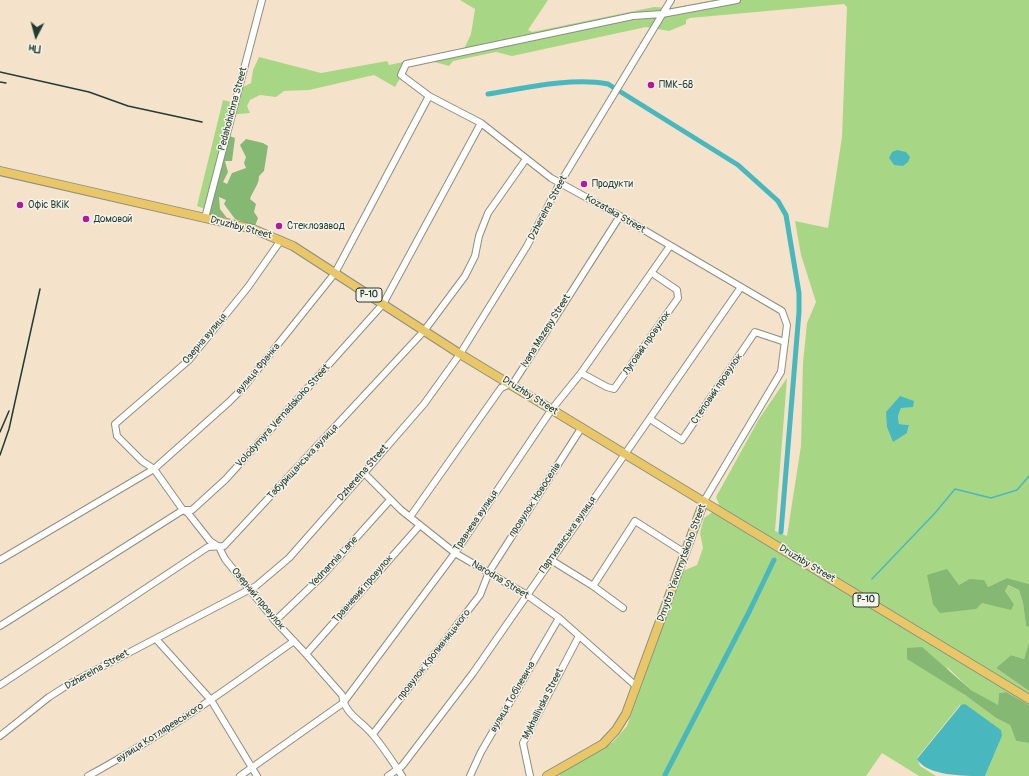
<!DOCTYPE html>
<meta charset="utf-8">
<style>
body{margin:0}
#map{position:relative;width:1029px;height:776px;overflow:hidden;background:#f5e2cb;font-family:Pangolin,sans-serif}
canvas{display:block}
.north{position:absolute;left:16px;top:16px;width:40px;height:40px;-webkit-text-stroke:3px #f7f3e8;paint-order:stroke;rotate:186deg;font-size:11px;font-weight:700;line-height:16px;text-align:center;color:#1f3d34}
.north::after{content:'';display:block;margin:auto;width:14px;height:18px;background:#1f3d34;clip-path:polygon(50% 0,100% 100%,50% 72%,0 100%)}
</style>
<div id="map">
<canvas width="1029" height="776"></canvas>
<div class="north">Пн</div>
</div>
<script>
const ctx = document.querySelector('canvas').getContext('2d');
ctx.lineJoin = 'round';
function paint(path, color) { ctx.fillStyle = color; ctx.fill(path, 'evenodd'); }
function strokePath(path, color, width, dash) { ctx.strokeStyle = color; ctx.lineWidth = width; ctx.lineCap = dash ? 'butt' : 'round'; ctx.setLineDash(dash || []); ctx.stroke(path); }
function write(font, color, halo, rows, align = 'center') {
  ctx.font = font + ' Pangolin,sans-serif'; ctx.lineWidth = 3; ctx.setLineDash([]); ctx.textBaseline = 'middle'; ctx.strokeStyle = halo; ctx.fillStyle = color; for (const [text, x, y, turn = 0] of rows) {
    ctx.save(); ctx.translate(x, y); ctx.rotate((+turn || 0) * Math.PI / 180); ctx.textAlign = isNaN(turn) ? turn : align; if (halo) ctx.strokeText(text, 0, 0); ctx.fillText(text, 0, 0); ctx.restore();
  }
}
const green = new Path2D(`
 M460 0H548L528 30 532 32 654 7 672 8 714 0H1029V584L1007 578 988 587 969 579 959 585 927 575 982 603 997 605 1014 604 1005 591 1007 585 1019 590 1023 603 1026 625 1029 627V642L1024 659 1011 655 996 668 1029 691V705L1006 692 999 693 998 706 971 690 946 666 965 695 996 718 1010 725 1016 741 1029 743V776H985L1002 736 960 705 917 758 920 766 936 776H919L882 753 866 776H559L561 773 613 742 627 726 683 571 697 565 703 548 700 533 704 518 714 511 719 504 716 497 759 419 787 378 775 531 787 536 801 446 803 363 807 323 816 302 801 255 795 221 828 228 842 137 847 7 844 4 690 18 686 20V24L669 31 646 27 512 56 496 52 453 61 449 66 431 61 406 68 395 87 374 75 309 90 284 91 276 97 260 95 250 100 247 106 250 113 229 115 205 209 197 206 223 100 239 104 243 87 251 83 253 70 259 57 321 73 387 61 389 65 464 49 471 34 475 9ZM914 401 901 408 898 416 899 424 909 425 907 433 886 412Z`);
const forest = new Path2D(`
 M227 135 235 138 232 161H225L228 172 223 182 227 184 232 173 246 168 244 163 246 157 240 145 246 139 263 143 268 146 264 171 259 176C259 185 253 190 250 199L256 204 254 212 258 218 255 226 235 219 224 204 226 200 219 197 220 209 227 218 209 214Z
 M947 569 959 585 969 579 984 580 988 587 1007 578 1029 584V627L1026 626 1023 603 1019 590 1008 585 1005 591 1014 604 1011 610 982 603 976 609 940 613 933 604 927 575Z
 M1029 642V691L996 668 1011 655 1024 659Z
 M922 647 971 690 998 705 999 693 1006 692 1029 705V743L1016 741 1010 725 996 718 965 695 907 659V648Z`);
const water = new Path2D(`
 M897 150 906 152 910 157 908 162 903 166 894 165 889 158 892 152Z
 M900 396 914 401 913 407 901 408 898 416 899 424 909 425 907 433 893 442 887 427 886 412Z
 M965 704 1001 730 1002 736 985 776C963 776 927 776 917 759L961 705Z`);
const stream = new Path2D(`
 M872 579 935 513 955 489 991 498 1017 490 1029 476`);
const canal = new Path2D(`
 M488 94C525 88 572 77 608 84L738 165 778 201 786 215 799 293V312L781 532
 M665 775 750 610 774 560`);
const minor = new Path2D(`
 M205 218 262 0
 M281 240 248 287 189 360 115 424 117 436 142 461 154 469 183 510 188 513 210 541 219 547 225 559 275 621 306 654 342 695C345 715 361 720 373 735 384 748 393 762 402 776
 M581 373 607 387 614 389 678 298 677 290 652 273
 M650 419 682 440 755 332 785 342
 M364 473 401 510 455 553 527 595 559 618 636 686
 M704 501 781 372 787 325 782 311 620 216 551 178 481 123 429 96 401 75 406 64 633 16 662 14 737 0
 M410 517 501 388 514 382 620 216
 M0 560 154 469 229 402 243 388 335 273 429 96
 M551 560 593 586 635 521 685 553
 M593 586 623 608
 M275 621 322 576 390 500
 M0 626 183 510H192L226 479 383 304 481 123
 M156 639 211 700 257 776
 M306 654 420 525
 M0 685 208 547 224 546 424 331 465 276 475 256 479 236 488 213 526 159
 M373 734 480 595 489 572 582 427
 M0 736 49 697 71 683 256 586 289 558 364 473 424 404 460 354 527 246 560 183 671 0
 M88 776C160 737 227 689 294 641
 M240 776 343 703 455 553 552 409 581 373 670 246
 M388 776 402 766 473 673 741 287
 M470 776 481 752 559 618
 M530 776 523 743 579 636`);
const major = new Path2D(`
 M0 171 253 229 293 246 460 354 1029 699
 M547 776 603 744 616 730 626 714 704 501`);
const rail = new Path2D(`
 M0 72 89 92 128 106 202 122
 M0 82 6 83
 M0 432 9 411
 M0 455 9 429 40 289`);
const markers = [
 [651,85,4,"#b5179e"],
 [584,184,4,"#b5179e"],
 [20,205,4,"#b5179e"],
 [86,219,4,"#b5179e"],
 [279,226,4,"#b5179e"]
];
const shields = [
 [369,295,26],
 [866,600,26]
];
const shieldNames = [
 ["Р-10",369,295],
 ["Р-10",866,600]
];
const poiNames = [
 ["ПМК-68",659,85],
 ["Продукти",592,184],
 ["Офіс ВКіК",28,205],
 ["Домовой",94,219],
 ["Стеклозавод",287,226]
];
const streetNames = [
 ["Pedahohichna Street",233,109,-75],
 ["Dzherelna Street",548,208,-62],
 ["Kozatska Street",615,214,30],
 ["Druzhby Street",241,228,15],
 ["Ivana Mazepy Street",546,331,-58],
 ["Озерна вулиця",205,339,-50],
 ["Луговий провулок",647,343,-55],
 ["вулиця Франка",258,369,-50],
 ["Степовий провулок",717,389,-56],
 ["Druzhby Street",530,396,32],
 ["Volodymyra Vernadskoho Street",283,416,-48],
 ["Табурищанська вулиця",303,462,-47],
 ["Dzherelna Street",363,473,-49],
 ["провулок Новоселів",535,500,-57],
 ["Травнева вулиця",476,521,-56],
 ["Партизанська вулиця",568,535,-55],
 ["Yednannia Lane",334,562,-47],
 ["Dmytra Yavornytskoho Street",682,563,-70],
 ["Druzhby Street",807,564,31],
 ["Narodna Street",500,580,31],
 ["Травневий провулок",363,589,-49],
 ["Озерний провулок",258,599,50],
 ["провулок Кропивницького",434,655,-52],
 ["Dzherelna Street",97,670,-29],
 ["вулиця Тобілевича",513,697,-60],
 ["Mykhailivska Street",543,704,-63],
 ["вулиця Котляревського",160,733,-33]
];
paint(green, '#a7d785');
paint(forest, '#85b872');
paint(water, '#49b8be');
strokePath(stream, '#49b8be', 1.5);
strokePath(canal, '#49b8be', 5);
strokePath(minor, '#8a9080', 8);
strokePath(major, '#8a9080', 10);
strokePath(minor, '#fff', 6);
strokePath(major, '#e9c769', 8);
strokePath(rail, '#1f3d34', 1.5);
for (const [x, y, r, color] of markers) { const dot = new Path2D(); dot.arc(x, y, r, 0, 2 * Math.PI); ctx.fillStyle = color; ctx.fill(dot); strokePath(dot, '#f7f3e8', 1.5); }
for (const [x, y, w] of shields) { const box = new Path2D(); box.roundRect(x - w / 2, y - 7, w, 14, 3); ctx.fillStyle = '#f7f3e8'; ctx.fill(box); strokePath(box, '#1f3d34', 1); }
write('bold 9px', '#1f3d34', null, shieldNames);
write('10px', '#1f3d34', '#f7f3e8', poiNames, 'left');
write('10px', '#1f3d34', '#f7f3e8', streetNames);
</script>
